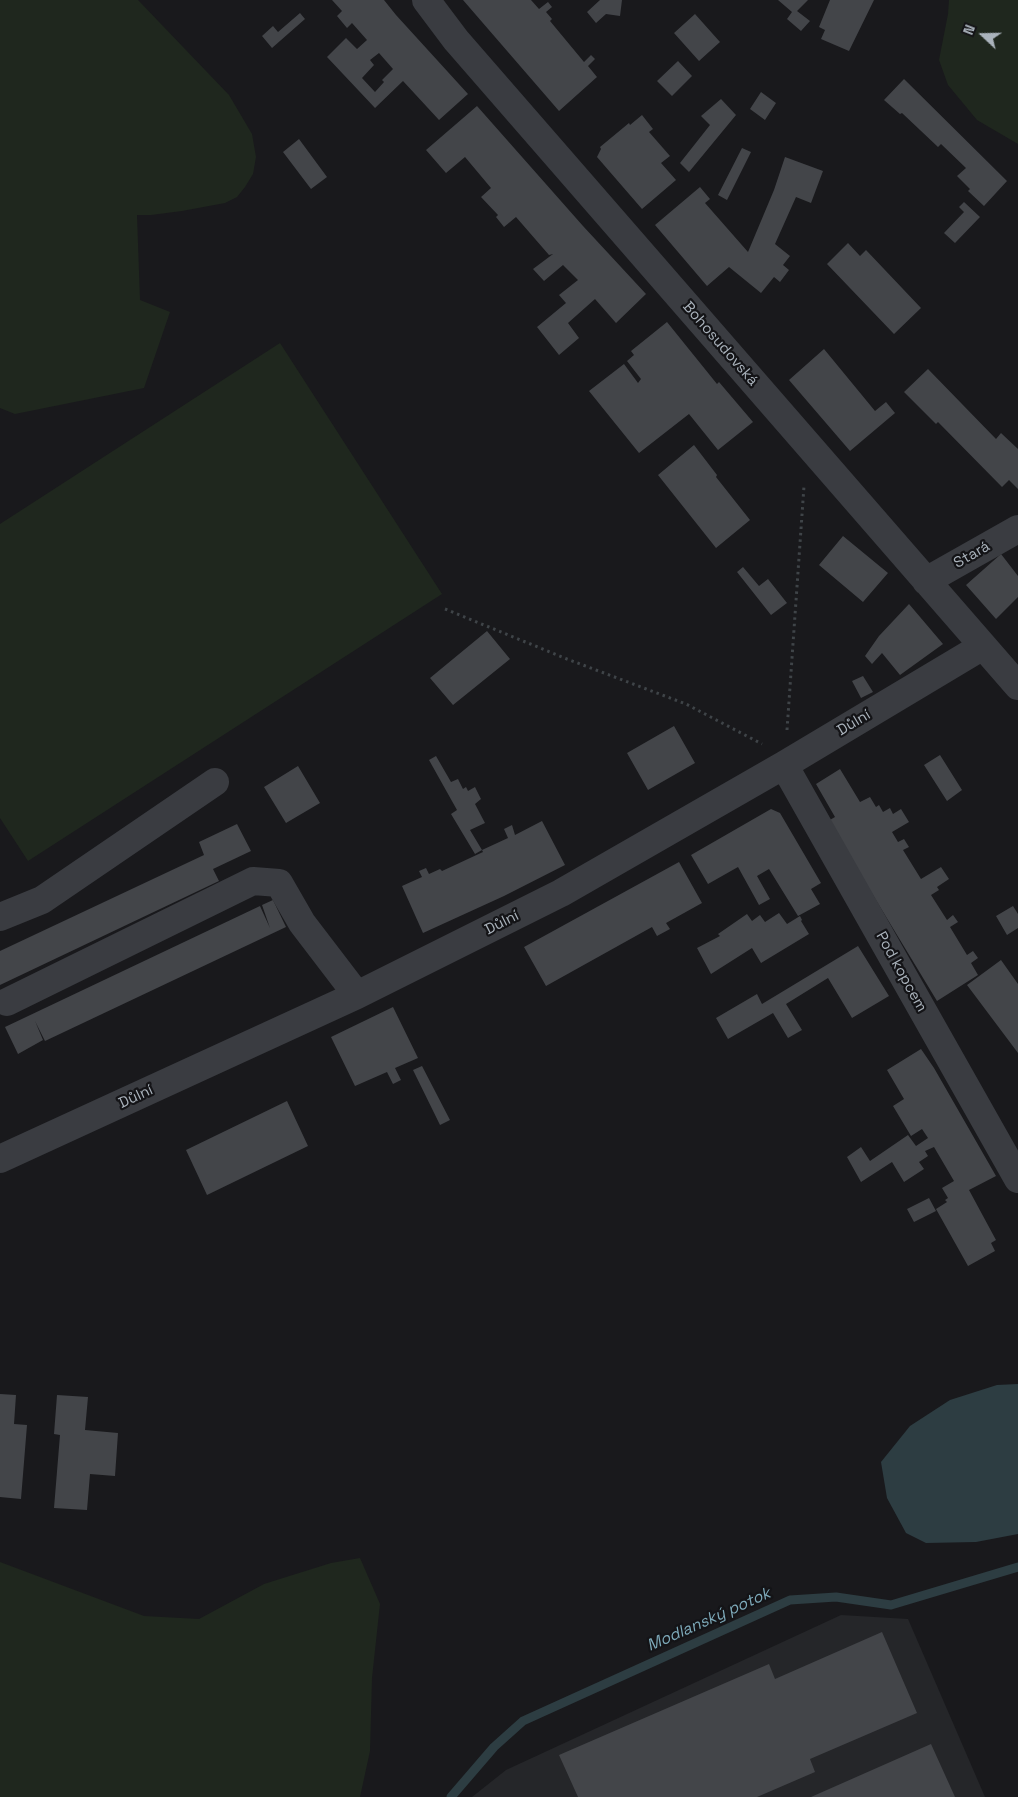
<!DOCTYPE html>
<meta charset="utf-8">
<style>
body{margin:0}
#map{position:relative;width:1018px;height:1797px;overflow:hidden;background:#19191c;font-family:"Space Grotesk",sans-serif}
canvas{display:block}
.north{position:absolute;left:958px;top:10px;width:50px;height:50px;-webkit-text-stroke:4px #141417;paint-order:stroke;rotate:291deg;font-size:14px;font-weight:700;line-height:20px;text-align:center;color:#aab3bc}
.north::after{content:'';display:block;margin:auto;width:18px;height:22px;background:#aab3bc;clip-path:polygon(50% 0,100% 100%,50% 72%,0 100%)}
</style>
<div id="map">
<canvas width="1018" height="1797"></canvas>
<div class="north">N</div>
</div>
<script>
const ctx = document.querySelector('canvas').getContext('2d');
ctx.lineJoin = 'round';
function paint(path, color) { ctx.fillStyle = color; ctx.fill(path, 'evenodd'); }
function strokePath(path, color, width, dash) { ctx.strokeStyle = color; ctx.lineWidth = width; ctx.lineCap = dash ? 'butt' : 'round'; ctx.setLineDash(dash || []); ctx.stroke(path); }
function write(font, color, halo, rows, align = 'center') {
  ctx.font = font + ' "Space Grotesk",sans-serif'; ctx.lineWidth = 4.5; ctx.setLineDash([]); ctx.textBaseline = 'middle'; ctx.strokeStyle = halo; ctx.fillStyle = color; for (const [text, x, y, turn = 0] of rows) {
    ctx.save(); ctx.translate(x, y); ctx.rotate((+turn || 0) * Math.PI / 180); ctx.textAlign = isNaN(turn) ? turn : align; if (halo) ctx.strokeText(text, 0, 0); ctx.fillText(text, 0, 0); ctx.restore();
  }
}
const built = new Path2D(`
 M841 1615 908 1619 985 1797H472L506 1770Z`);
const green = new Path2D(`
 M0 0H138L229 95 252 134 256 157 253 174 245 187 237 197 225 203 182 211 151 215H137L140 300 170 312 144 388 15 414 0 408Z
 M949 0H1018V144L977 120 948 85 939 60 948 14Z
 M280 343 442 594 28 861 0 818V524Z
 M360 1558 380 1604 372 1678 370 1751 360 1797H0V1562L144 1616 199 1619 264 1584 331 1563Z`);
const water = new Path2D(`
 M1018 1384V1534L976 1542 926 1543 906 1533 887 1498 881 1462 910 1426 950 1400 997 1385Z`);
const stream = new Path2D(`
 M451 1797 494 1747 523 1721 790 1600 836 1597 891 1605 1018 1567`);
const building = new Path2D(`
 M332 0H384L396 15 468 94 439 120 403 81 375 108 327 57 346 38 357 49 367 40 352 23 347 28 337 16 342 11ZM379 53 393 69 382 80 384 82 375 92 362 78 374 65 370 60Z
 M463 0H531L539 9 548 2 552 7 546 12 552 19 550 21 584 62 591 55 595 59 588 66 597 77 559 111Z
 M600 0H622L620 16 606 14 596 23 587 12Z
 M778 0H808L797 11 810 21 801 31 787 19 792 12Z
 M830 0H874L849 51 821 39 825 30 819 27Z
 M300 13 305 19 272 48 262 36 273 26 278 32Z
 M695 14 720 42 699 61 674 33Z
 M678 61 692 76 672 96 657 81Z
 M904 79 1007 181 984 206 968 191 970 189 957 176 966 168 941 144 938 147 902 113 900 114 884 100Z
 M761 92 776 103 765 120 750 109Z
 M721 99 736 115 689 172 680 163 710 125 701 116Z
 M477 106 583 226 646 294 616 323 595 299 568 323 579 338 559 355 537 327 566 303 559 295 578 280 563 265 544 281 533 269 553 254 549 255 516 217 504 227 496 217 498 215 481 197 491 188 465 157 446 173 426 150Z
 M642 115 653 129 649 132 670 156 661 163 676 180 642 209 597 157 601 149 600 147 629 123 630 125Z
 M299 139 327 177 311 189 283 152Z
 M742 148 751 152 727 200 718 195Z
 M785 157 823 171 811 203 796 197 775 244 790 256 783 265 789 270 780 282 774 277 761 293 729 267 707 286 655 225 700 187 710 199 705 203 748 252 774 190Z
 M964 202 980 217 955 243 944 233 964 212 959 207Z
 M848 243 860 256 866 250 921 308 894 334 827 264Z
 M667 322 717 384 719 382 753 422 718 450 689 414 639 453 589 391 624 364 638 383 641 379 627 361 634 355 631 351Z
 M824 349 875 411 886 402 895 413 850 451 789 380Z
 M928 369 996 439 1001 433 1018 449V489L1009 480 1002 487 938 422 936 424 904 392Z
 M694 445 717 475 716 477 750 520 716 548 658 475Z
 M843 536 888 573 863 602 819 565Z
 M1001 554 1018 576V597L996 619 966 585Z
 M743 567 759 586 768 579 787 603 771 615 737 572Z
 M909 604 943 644 900 675 882 653 872 664 865 656 879 636Z
 M487 631 510 659 453 705 430 678Z
 M863 676 873 692 861 698 852 681Z
 M674 726 695 763 648 790 627 753Z
 M940 755 962 790 947 801 924 765Z
 M436 756 451 782 458 779 463 789 466 787 468 791 475 787 481 799 475 804 485 823 470 830 482 850 475 854 451 814 457 810 429 760Z
 M298 766 320 803 286 823 264 787Z
 M840 769 860 802 870 797 876 807 879 805 883 812 890 808 893 814 901 809 909 822 892 832 898 842 904 839 909 847 903 850 921 879 941 867 949 879 937 887 939 890 931 895 947 920 953 915 958 922 950 927 967 955 973 951 978 958 971 963 978 975 937 1001 828 821 835 817 816 784Z
 M771 809 780 813 821 883 811 889 820 904 798 916 769 869 757 876 770 899 759 905 738 867 708 884 691 855Z
 M542 821 565 865 504 896 423 933 402 886 422 877 419 871 426 868 429 874 440 869 442 871 483 852 482 850 508 838 504 829 512 825 515 835Z
 M237 824 251 851 213 869 219 881 0 985V951L204 855 199 842Z
 M679 862 702 903 666 923 670 929 657 936 652 927 546 986 524 947Z
 M273 900 286 927 45 1041 35 1021 43 1040 18 1054 5 1027 260 906 270 928 262 905Z
 M1013 906 1018 914V928L1007 935 996 916Z
 M779 913 787 924 800 916 802 920 801 921 809 934 761 963 752 948 711 974 697 948 720 936 718 934 747 914 752 921 760 915 765 922Z
 M858 946 889 996 852 1018 828 978 786 1004 802 1030 788 1038 773 1013 728 1039 716 1018 757 994 762 1004Z
 M1001 960 1018 984V1053L967 985Z
 M393 1007 418 1058 395 1068 401 1080 393 1084 387 1072 355 1086 331 1037Z
 M921 1049 934 1068 996 1176 969 1190 996 1240 991 1243 995 1251 968 1266 936 1209 947 1202 945 1200 948 1198 942 1188 954 1181 934 1147 925 1151 928 1156 919 1162 924 1169 904 1182 892 1162 861 1182 847 1157 861 1147 870 1161 908 1135 916 1146 928 1138 922 1129 911 1136 893 1106 904 1099 887 1070Z
 M422 1066 450 1120 440 1125 413 1070Z
 M287 1101 308 1146 207 1195 186 1150Z
 M929 1198 936 1211 914 1222 907 1209Z
 M0 1394 16 1395 14 1424 27 1425 21 1499 0 1497Z
 M57 1395 88 1397 85 1430 118 1433 115 1476 90 1474 87 1510 54 1508 60 1435 54 1434Z
 M882 1632 917 1713 810 1759 815 1772 757 1797H578L559 1755 769 1664 775 1679Z
 M931 1744 955 1797H811Z`);
const path = new Path2D(`
 M445 609 567 659 686 704 762 744
 M787 730 804 486`);
const minor = new Path2D(`
 M426 0 456 40 1018 686
 M926 581 1018 529
 M784 765 1018 1179
 M0 917 42 900 215 782
 M7 1002 253 881 279 883 302 923 357 995
 M0 1159 357 995 561 893 784 765 983 646`);
const streetNames = [
 ["Bohosudovská",720,344,49],
 ["Stará",972,555,-30],
 ["Důlní",854,723,-31],
 ["Důlní",502,923,-27],
 ["Pod kopcem",901,972,61],
 ["Důlní",136,1097,-25]
];
const waterNames = [
 ["Modlanský potok",709,1620,-24]
];
paint(built, '#252629');
paint(green, '#1f271e');
paint(water, '#2d3d42');
strokePath(stream, '#2d3d42', 9);
paint(building, '#434549');
strokePath(path, '#3f4448', 3, [2.5, 4]);
strokePath(minor, '#3a3c41', 28);
write('15px', '#aab3bc', '#141417', streetNames);
write('italic 16px', '#7eaaba', '#141417', waterNames);
</script>
